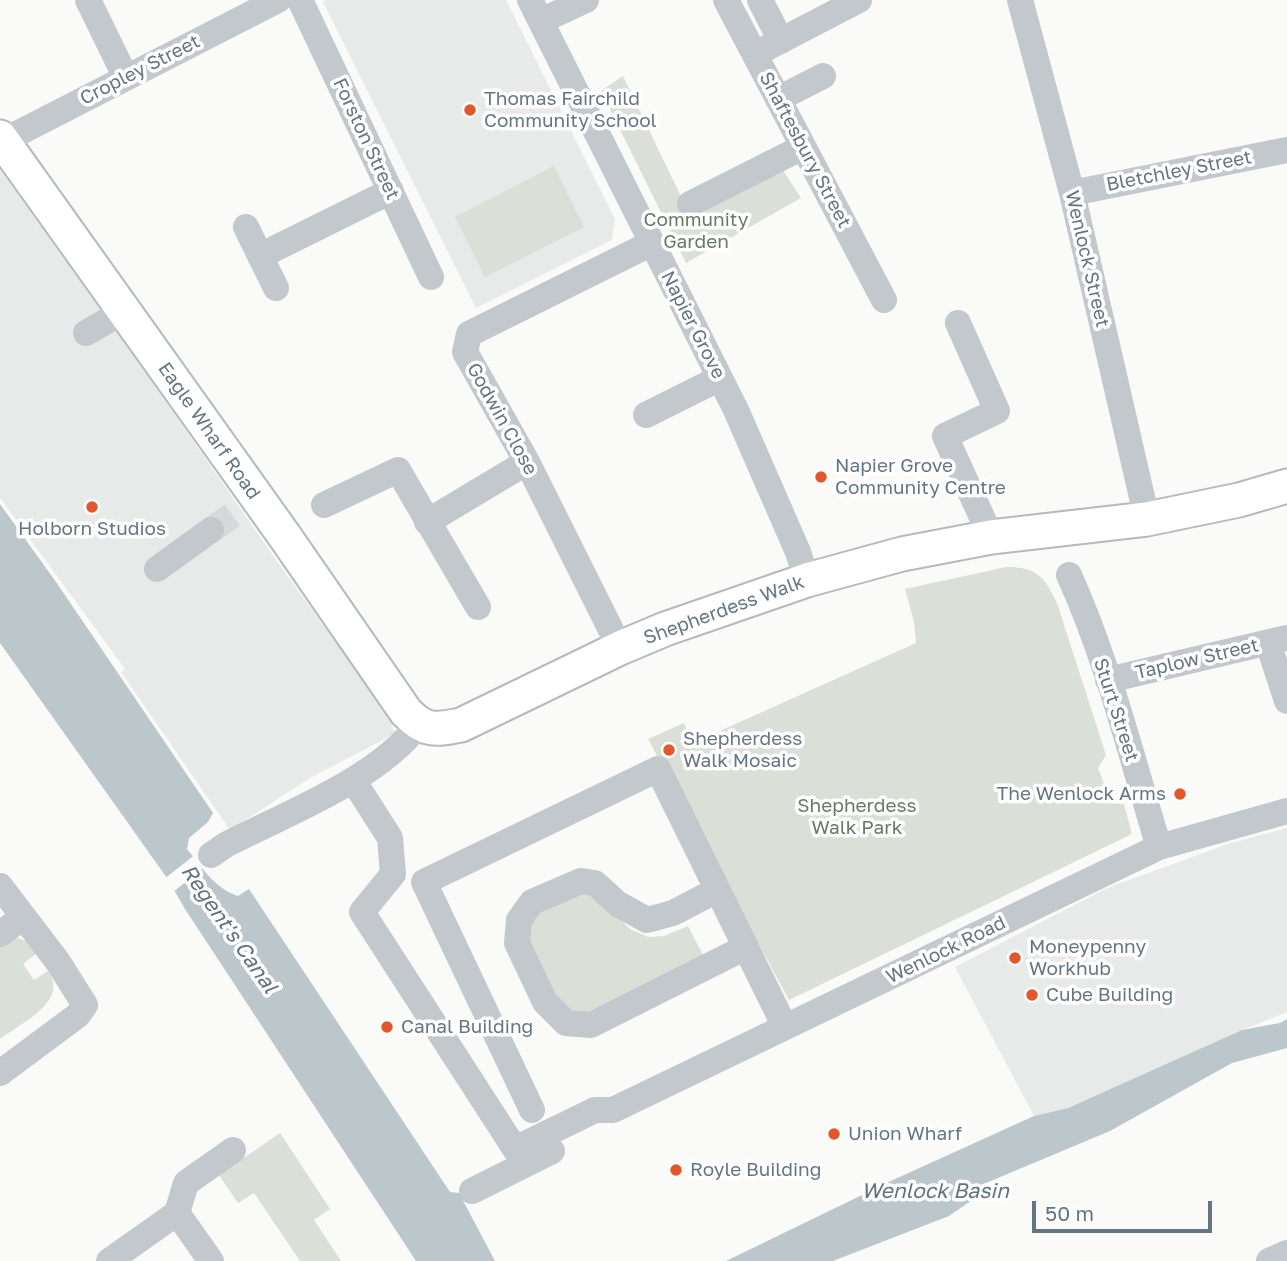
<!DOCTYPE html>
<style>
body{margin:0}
#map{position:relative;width:1287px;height:1261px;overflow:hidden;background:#fafaf8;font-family:"Golos Text",sans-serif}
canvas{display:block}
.scale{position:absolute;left:1032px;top:1201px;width:180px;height:32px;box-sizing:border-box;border:4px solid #657683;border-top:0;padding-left:9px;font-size:21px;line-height:24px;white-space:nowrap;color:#657683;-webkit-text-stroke:5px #fff;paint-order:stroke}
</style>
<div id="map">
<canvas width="1287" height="1261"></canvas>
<div class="scale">50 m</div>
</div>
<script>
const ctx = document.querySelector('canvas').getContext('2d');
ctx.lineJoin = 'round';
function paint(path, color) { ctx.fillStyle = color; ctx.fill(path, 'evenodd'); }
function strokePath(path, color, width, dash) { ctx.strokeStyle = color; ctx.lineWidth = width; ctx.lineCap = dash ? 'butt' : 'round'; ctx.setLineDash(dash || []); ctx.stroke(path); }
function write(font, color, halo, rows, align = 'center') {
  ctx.font = font + ' "Golos Text",sans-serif'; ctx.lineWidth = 7; ctx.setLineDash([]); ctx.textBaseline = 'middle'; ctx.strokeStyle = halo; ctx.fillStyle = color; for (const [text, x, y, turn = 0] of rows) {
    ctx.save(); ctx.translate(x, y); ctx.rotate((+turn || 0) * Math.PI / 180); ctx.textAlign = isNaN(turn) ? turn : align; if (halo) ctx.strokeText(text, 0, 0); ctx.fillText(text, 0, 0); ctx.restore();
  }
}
const built = new Path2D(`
 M326 0H506L615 219 612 240 476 308 323 2Z
 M0 157 125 343 279 564 394 723 391 726 396 733 310 778 230 830 121 672 125 669 0 498Z
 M1287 828V1012L1242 1030 1068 1108 1034 1116 955 967 1107 888 1231 843Z`);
const green = new Path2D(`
 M623 76 687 209 781 167 801 198 686 263 601 91Z
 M554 166 584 227 485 277 455 217Z
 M1006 567C1037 567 1044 576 1057 603L1106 755 1098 768 1111 803 1124 804 1132 834 789 1000 648 739 684 723 693 743 916 643 914 622 905 589Z
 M582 889 607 905 630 929 648 937 664 936 688 926 704 957 586 1013 573 1014 560 1007 525 937 537 910Z
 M18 938 27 942 36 954 23 964 34 980 48 971C70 1001 20 1024 0 1039V943L5 939Z
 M280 1133 330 1209 314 1220 341 1261H300L254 1193 238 1203 219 1175Z`);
const water = new Path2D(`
 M0 504 56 582 213 813 208 822 189 838 187 849C202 867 214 888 238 896L249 889 450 1192 459 1193 495 1261H416L185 909 167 878 0 643Z
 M1287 1019V1048L1232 1063 1110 1131 974 1188 975 1198 949 1216 833 1261H726L893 1180 1034 1116 1068 1108 1242 1030 1280 1023Z`);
const pier = new Path2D(`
 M196 854 205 866 172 893 164 879Z`);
const minorTunnel = new Path2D(`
 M211 530 241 509`);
const minor = new Path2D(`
 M88 0 126 78
 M300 0 431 277
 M530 0 736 410 798 552 807 580
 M726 0 884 300
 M760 0 781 41
 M1020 0 1072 193 1147 519
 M541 21 586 0
 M755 54 859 0
 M778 99 823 76
 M3 141 278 0
 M1072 193 1287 150
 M690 204 803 147
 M246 227 276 288
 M260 256 391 191
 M958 323 997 411 945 436 991 537
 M86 333 124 311
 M646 415 720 378
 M324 505 398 470 478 607
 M427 522 527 462
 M157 569 211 530
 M1069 575C1108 661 1131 756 1159 847
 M1268 643 1287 701
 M620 648 527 462 465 352 469 334 652 243
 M1108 680 1287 638
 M353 780 390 838 393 874
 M211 855 227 844C286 814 379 778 418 725
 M393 874 362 912 515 1149 595 1110H613L1159 847 1287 811
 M0 886 58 962 85 1005 78 1015 0 1073
 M717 890 673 913 647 920 618 904 595 883 581 881 532 902 519 920 517 943 545 1002 566 1023 591 1025 746 947
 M0 934 23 917
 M532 1110 424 882 658 769 785 1027
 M472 1191 552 1151
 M177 1213 186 1183 233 1150
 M177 1213 211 1261
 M109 1261 177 1213
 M1269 1261 1287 1253`);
const major = new Path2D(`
 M0 137 286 538 406 712C425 732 435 730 461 725L620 648 665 629 807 580 902 554 991 537 1147 519 1239 500 1287 486`);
const markers = [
 [470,110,7,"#e4572e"],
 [821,477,7,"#e4572e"],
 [92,507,7,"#e4572e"],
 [669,750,7,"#e4572e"],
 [1180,794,7,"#e4572e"],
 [1015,958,7,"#e4572e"],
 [1032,995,7,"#e4572e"],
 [387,1027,7,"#e4572e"],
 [834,1134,7,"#e4572e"],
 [676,1170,7,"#e4572e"]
];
const streetNames = [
 ["Cropley Street",140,70,-27],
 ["Forston Street",366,139,65],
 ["Shaftesbury Street",805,150,62],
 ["Bletchley Street",1179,171,-11],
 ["Wenlock Street",1087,259,77],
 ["Napier Grove",693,325,63],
 ["Godwin Close",502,419,61],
 ["Eagle Wharf Road",209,431,55],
 ["Shepherdess Walk",724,610,-20],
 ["Taplow Street",1197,659,-13],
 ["Sturt Street",1116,710,72],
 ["Wenlock Road",946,950,-26]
];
const poiNames = [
 ["Thomas Fairchild",484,99],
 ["Community School",484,121],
 ["Napier Grove",835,466],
 ["Community Centre",835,488],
 ["Holborn Studios",92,529,"center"],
 ["Shepherdess",683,739],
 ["Walk Mosaic",683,761],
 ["The Wenlock Arms",1166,794,"right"],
 ["Moneypenny",1029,947],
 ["Workhub",1029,969],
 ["Cube Building",1046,995],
 ["Canal Building",401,1027],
 ["Union Wharf",848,1134],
 ["Royle Building",690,1170]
];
const parkNames = [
 ["Community",696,220],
 ["Garden",696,242],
 ["Shepherdess",857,806],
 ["Walk Park",857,828]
];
const waterNames = [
 ["Regent's Canal",229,929,55],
 ["Wenlock Basin",935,1191]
];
paint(built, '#e8e9e9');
paint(green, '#dadfd7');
paint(water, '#bbc7cb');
paint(pier, '#fafaf8');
strokePath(minorTunnel, '#d5d9db', 26, [26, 13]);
strokePath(major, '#b5babe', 37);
strokePath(minor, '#c3c8cc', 26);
strokePath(major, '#fff', 33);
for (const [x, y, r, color] of markers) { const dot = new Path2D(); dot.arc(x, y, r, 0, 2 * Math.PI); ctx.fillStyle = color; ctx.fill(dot); strokePath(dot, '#fff', 2.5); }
write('19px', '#657683', '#fff', streetNames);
write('19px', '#657683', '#fff', poiNames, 'left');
write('19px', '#687a64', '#fff', parkNames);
write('italic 21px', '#60757c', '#fff', waterNames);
</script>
